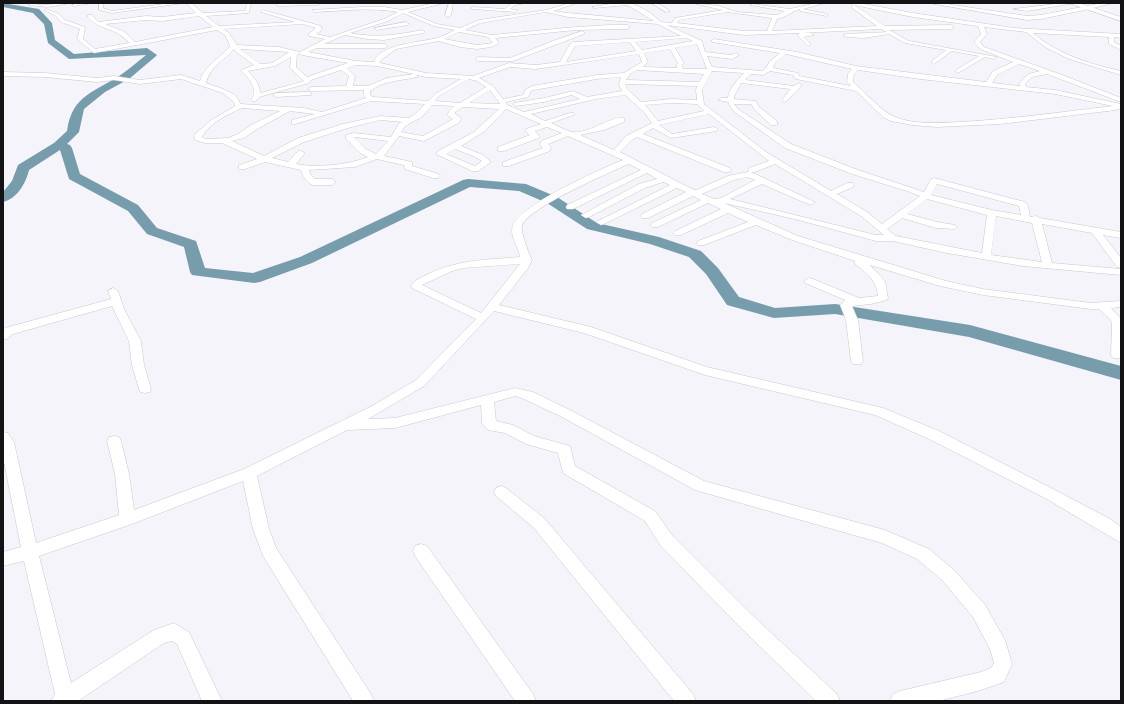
<!DOCTYPE html>
<style>
body{margin:0}
#map{position:relative;width:1124px;height:704px;overflow:hidden;background:#f4f4fa;font-family:"Roboto Serif",serif}
canvas{display:block}
.frame{position:absolute;inset:0;border:4px solid #131315;pointer-events:none}
</style>
<div id="map">
<canvas width="1124" height="704"></canvas>
<div class="frame"></div>
</div>
<script>
const ctx = document.querySelector('canvas').getContext('2d');
ctx.lineJoin = 'round';
function paint(path, color) { ctx.fillStyle = color; ctx.fill(path, 'evenodd'); }
function strokePath(path, color, width, dash) { ctx.strokeStyle = color; ctx.lineWidth = width; ctx.lineCap = dash ? 'butt' : 'round'; ctx.setLineDash(dash || []); ctx.stroke(path); }
const river = new Path2D(`
 M3 3 39 9 52 23 55 40 74 54 147 48 157 55 155 57 129 79 105 92 84 109 79 132 67 144 70 145 72 148 80 174 138 205 157 228 196 241 205 268 253 273 300 257 463 180 468 179 526 184 557 197 597 223 659 237 701 251 718 268 739 297 775 308 835 304 970 325 1121 366V380L969 337 835 314 774 318 727 305 706 274 689 257 650 244 587 229 547 203 519 191 470 187 312 263 260 282 254 283 192 275 190 272 184 247 147 234 128 211 69 179 60 150 29 170C26 183 17 199 3 202V192L12 181 18 165 54 143 67 131C72 94 96 92 122 74 131 68 138 61 146 55L69 59 48 43 44 24 33 13 3 7Z`);
const minor = new Path2D(`
 M59 3H71L48 7 28 5 30 4 48 5Z
 M79 3H93L74 6 72 5Z
 M99 3H103V8L112 11 171 3H184L112 13 99 10Z
 M186 3H191L203 13 245 11 247 3H251L249 13 206 16 219 26 295 22 261 12 263 10 321 26 322 30 316 34 330 37 384 19 398 12C370 7 342 11 314 12L312 10 361 7H384L402 10 435 3H444L408 12 437 24 460 28 479 20 546 10 570 3H577L553 11 568 13 654 21 627 5 594 8 592 7 616 3H632L649 12 661 22 672 23 675 18 723 10 692 3 719 6 737 12 775 15H778L785 11 750 5 752 4 790 9 816 3H825L803 9 827 14V16L800 11V9C792 11 785 18 777 19L772 31 877 26 851 7 853 5 850 3H859L913 13 1014 28 1121 34V38L1114 37V42L1121 46V50L1109 44V37L1033 33C1057 54 1090 64 1121 71V75L1069 59 1045 47 1026 32 984 27 987 34 980 42 984 47 1065 76 1121 98V102L1047 74 1032 77 1025 84 1026 87 1055 90 1121 104V108L1116 110 1000 124 937 127 912 125 891 121 883 117 856 91 796 79 794 78 793 75 770 71 763 75 751 74 745 80 794 86 799 83 802 85 787 101 785 102 782 100 790 89 741 83C739 89 734 93 734 99L756 101 759 107 777 121V125H771L754 109 751 104H734L738 109 791 144 858 170 924 192 931 179 934 178 1025 202 1028 206 1030 217 1036 216 1040 218 1121 232V238L1103 235 1121 258V268L1117 267 1092 233 1042 224 1052 263 1121 269V275L1023 266 947 253 893 241H876L795 219 724 203 798 236 946 281 983 289 1091 303 1121 301V307L1111 308 1121 318V358H1113L1111 355 1112 325 1111 320 1099 309H1091L983 295 940 286 870 265 885 281 888 298 887 300 871 304 852 306 858 320 863 361 861 364H853L851 361 846 320 840 305 845 300 805 283 804 281 809 278 813 279 859 298 878 296C877 281 867 273 855 264V261L792 240 756 225 704 245H698L696 243 698 241 748 222 728 213 681 235H675L673 233 675 231 721 209 708 203 658 227H652L650 225 652 223 701 200 693 196 648 218H642L640 216 642 214 686 192 677 188 604 224 601 225 596 222 670 185 663 182 645 188 589 217 586 218 581 215 639 184 657 179 647 173 573 209H567L566 207 567 205 641 170 629 164C610 172 530 207 522 225 520 231 529 254 532 260L528 268 499 305 591 327 707 367 883 408 939 431 1055 490 1110 519 1121 527V543L1045 498 929 439 875 415 705 375 584 333 494 311 424 386 368 419 395 418 515 388 533 392 572 411 704 481 885 530 929 549 955 571 985 605 1005 640 1012 664 1004 682 981 690 939 701H890L893 694 900 691 981 672 991 668 994 663 990 649 973 617 943 581 917 559 882 543 695 490 562 417 524 399 515 396 494 402 496 421 513 425 534 436 570 446 575 466 655 511 672 535 752 615 837 694 840 701H816L740 627 660 545 645 521 563 473 558 453 526 444 505 433 488 430 482 423 481 405 395 428 347 430 257 476 269 529 276 548 371 694 374 701H353L263 556 253 529 243 481 132 524 39 556 71 683 154 630 174 623 189 632 222 701H202L177 644 172 641 164 643 78 701H51L55 694 24 561 3 566V552L21 547 3 457V432L8 433 14 442 36 543 119 515 115 474 107 441 109 437 114 436 119 437 121 441 129 474 134 510 244 469 372 406 416 380 476 319 412 288 411 286C415 279 421 278 428 274 461 259 486 260 520 257 519 247 509 236 513 225 522 204 600 169 623 160L568 136 548 144 551 147 550 151 509 166H503V162L543 148 540 145 541 141 562 133 547 127 535 131 540 136 539 138 504 151H498V147L530 135 525 131 526 129 541 124 506 109 485 131 461 146 483 155 491 162 478 171H472L436 154 438 151 474 132 499 109 463 107 455 112V114L461 118 460 122 424 141 399 136 384 156 412 162V166L439 174 440 176 439 178H433L405 169 404 165 377 159 355 167 309 170 310 174 315 179H332L336 182 332 185H313C307 183 302 175 301 170L265 162 245 169H239V165L257 159 222 143H205L195 140 194 135 210 121 235 106 234 102 223 93 181 79 140 84 114 80 97 82 45 77 3 76V72L45 73 97 78 114 76 140 80 181 75 200 81C205 64 220 59 230 46L225 35 217 30 94 53 77 39 80 29 61 22 56 16 44 10 46 9 59 14 65 20 85 27 83 39 95 49 129 43C117 27 99 31 88 17V15H92L99 22 146 16 162 17 196 13ZM854 5 913 17 978 26 981 34 974 42 980 49 1013 62 993 71 986 82 856 66 797 52 714 39 712 40V42L780 53 770 61 766 68 762 71 712 67 707 56 732 59 739 55 736 53 731 55 705 52 702 41 667 25 744 35 800 33 797 35 808 46 811 44 804 37 814 35 811 33H801L881 29 887 32C879 33 846 33 843 35L846 37 864 38 889 34 905 43 946 50 932 61 931 62 934 64 952 51 979 56 956 70 955 71 958 73 985 57 994 59 997 57 909 41 889 30 951 29 954 27 951 25 885 26ZM546 12 568 17 658 24 681 36 573 42 570 44 560 62 536 65 509 63 473 76 426 73 380 63 381 60 396 49 439 41 460 47 477 49 491 47 498 44 499 43 495 38 576 30 627 29 630 27 627 25H610L576 27 492 35 465 30 480 23ZM727 12 772 18 767 31H744L677 23 679 20ZM403 13 434 26 455 30C449 33 443 36 437 38 423 42 378 44 374 62L356 61 308 52 317 48H385L388 46 385 44H324L345 35 367 39 384 40 424 33 425 32 422 30C397 35 375 38 350 33L388 21ZM199 16 213 27 135 42 125 32 105 24 146 20 162 21ZM303 24 316 28 309 34V36L325 39 300 52 279 47 237 45 229 33 223 29ZM459 32 488 37 493 43 477 45 444 39ZM686 38 693 41 642 50 635 42ZM630 42 636 51 566 62 575 46ZM697 44 707 69H683L682 65 684 63 675 48ZM234 49 236 52 254 65 241 70C249 79 259 88 251 100L252 101H256L259 97 309 83 311 80 341 70 349 76 346 86 311 87 308 89 311 91 364 90V95L366 98 322 112 304 108 240 104C239 92 216 87 206 83 211 65 223 62 234 49ZM240 49 289 52 272 63 260 64ZM670 49 678 63 676 65 677 68 643 67 648 62 644 53ZM299 53 302 55 348 63 307 77 296 67 297 54ZM639 54 642 62 624 73 597 75 532 86 526 89 523 95 503 99 493 86 479 78 510 67 536 69ZM786 54 852 69 848 74 847 82 851 86 799 76 798 73 773 68 775 63ZM291 57 290 68 304 81 261 93 257 82 248 71 275 66ZM1019 64 1040 71 1028 74 1019 84 1020 86 992 83 998 74ZM356 65 377 66 414 74 387 78 368 86H353L355 76 347 68ZM637 70 704 74 699 82 626 80 631 73ZM858 70 920 79 1055 94 1113 106C1062 112 1012 119 961 122 940 123 915 125 895 117 881 111 865 92 853 82L854 74ZM712 71 744 73C738 79 728 90 728 98H721L718 100 728 102 733 111 785 148 852 174 907 191 920 196 882 224 867 212 837 194 853 187 854 185 853 183H847L831 191 766 152 704 104 702 90ZM417 75 426 77 461 79 435 94 428 101 373 97 370 95V91C384 80 401 81 417 77ZM621 77 619 85 622 91 587 97 573 91 544 98 514 103V105L516 106 544 102 572 95 580 99 524 112 507 105 506 102 528 97 531 91 534 90 597 79ZM469 79 477 81 486 87 460 103 435 101 439 96ZM625 84 697 86 696 90 697 100 672 99 641 102 627 89ZM490 90 500 104 469 103ZM625 95 644 112 652 123 626 136 614 150 580 135 604 130 624 122V118C611 116 586 135 572 132 565 130 558 126 551 123L574 115V113H570L545 121 531 114 596 99ZM371 101 425 104 416 113 409 118 380 116 343 124 298 138 264 156 232 141 244 138 257 129 290 111 315 114 292 120V124H295ZM672 103 697 104 704 111 658 121 645 105ZM432 105 454 106 450 110 447 115 453 119 423 136 401 132 405 126 422 117ZM243 108 280 111 251 125 238 134 228 138 206 139 202 137C207 125 231 112 243 108ZM709 114 769 161 749 168 748 170 749 172H755L775 164 861 216 884 235H876L730 199 762 184 808 204 811 205 815 202 751 172H748L728 176 696 190H694L620 152 632 140 637 137 724 172H730L731 170 730 168 643 134 653 128 671 138 717 131 718 129 714 127 672 134 659 125ZM380 120 403 122 399 123 391 137 354 133 346 135V139L360 153 368 157C348 165 317 168 296 164L305 153 301 151H298L288 162 272 158 304 142 348 128ZM354 138 355 137 388 141 376 154 366 149ZM455 149 473 156 482 161 475 166 446 154ZM747 177 755 180 721 198 714 199 702 194 734 180ZM937 184 1019 206 1021 215 992 210 931 195ZM927 199 987 215 982 253 896 236 887 229 902 218 936 228 955 229 957 227 955 225 937 222 907 214ZM996 216 1032 223 1042 262 991 255ZM520 264 481 313 422 285 452 271 463 268Z
 M300 3 320 4 318 5 278 6 276 5 278 4Z
 M449 3H453L451 15 448 17 445 15Z
 M512 3H526L515 5 510 9 518 10 516 12 473 9 471 8 473 7 505 9Z
 M651 3H657L670 11 666 12Z
 M929 3H940L1027 16 1041 15 1102 3H1113L1089 9 1041 19 1027 20Z
 M1064 3H1075L1027 11 1014 9Z
 M406 22 409 24 408 25 377 30 374 28Z
 M582 31 584 32V34L513 61H478L475 59 478 57 510 58 553 41Z
 M309 92 311 93V95L276 97 273 95 276 93Z
 M113 288 118 291 124 309 141 341 144 365 151 389 150 392 145 393 140 392 139 389 132 365 129 341 112 306 13 334 7 339 3 340V330L5 328 111 299 108 291Z
 M501 486 506 488 544 518 693 694 696 701H674L534 528 496 496 494 492 496 488Z
 M421 544 427 546 533 694 536 701H515L415 556 413 551 415 546Z`);
const secondary = new Path2D(`
 M1069 3H1079L1121 17V21Z`);
paint(river, '#779dad');
strokePath(minor, '#c8c7cd', 1);
strokePath(secondary, '#c8c7cd', 1);
paint(minor, '#fff');
paint(secondary, '#fff');
</script>
